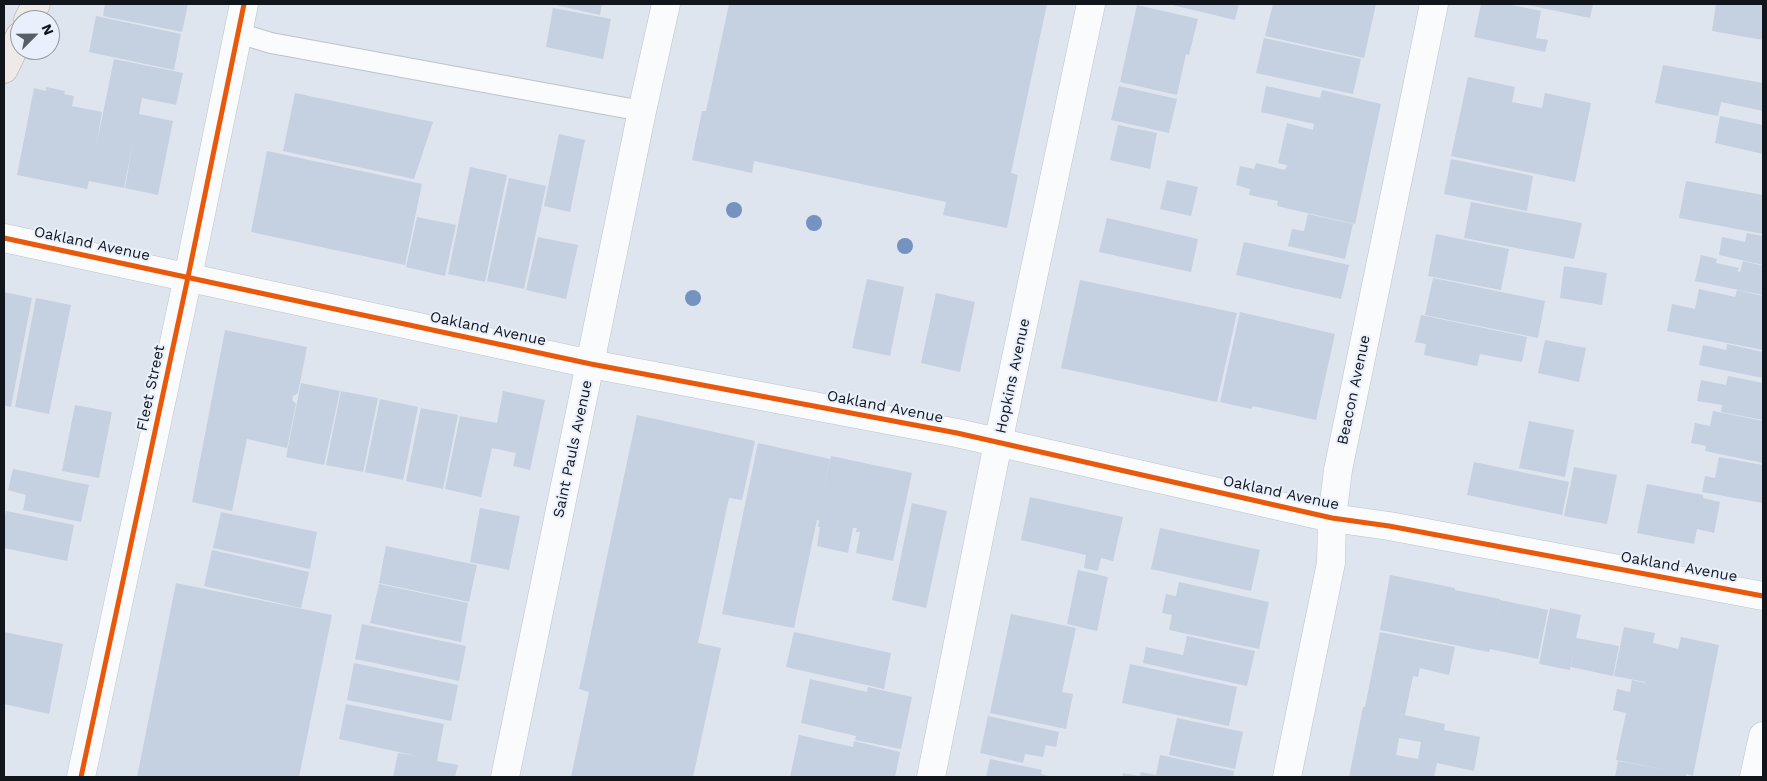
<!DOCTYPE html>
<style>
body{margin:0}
#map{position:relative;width:1767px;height:781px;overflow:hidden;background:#dee5ef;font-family:"Work Sans",sans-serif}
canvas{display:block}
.frame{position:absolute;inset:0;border:5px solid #11151c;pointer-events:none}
.north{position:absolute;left:10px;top:10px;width:50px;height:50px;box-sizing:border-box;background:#e9f0fc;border:1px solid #9398a2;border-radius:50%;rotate:67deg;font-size:14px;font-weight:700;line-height:20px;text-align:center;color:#11151c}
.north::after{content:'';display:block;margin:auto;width:18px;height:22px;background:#595e66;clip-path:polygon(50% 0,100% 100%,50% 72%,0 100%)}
</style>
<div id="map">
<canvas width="1767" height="781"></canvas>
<div class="frame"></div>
<div class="north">N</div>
</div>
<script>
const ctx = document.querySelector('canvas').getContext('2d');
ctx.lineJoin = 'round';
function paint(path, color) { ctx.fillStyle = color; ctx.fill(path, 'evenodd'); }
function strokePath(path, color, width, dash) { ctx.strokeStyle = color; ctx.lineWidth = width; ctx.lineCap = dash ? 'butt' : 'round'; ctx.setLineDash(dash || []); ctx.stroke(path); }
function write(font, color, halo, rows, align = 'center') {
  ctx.font = font + ' "Work Sans",sans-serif'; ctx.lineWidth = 4; ctx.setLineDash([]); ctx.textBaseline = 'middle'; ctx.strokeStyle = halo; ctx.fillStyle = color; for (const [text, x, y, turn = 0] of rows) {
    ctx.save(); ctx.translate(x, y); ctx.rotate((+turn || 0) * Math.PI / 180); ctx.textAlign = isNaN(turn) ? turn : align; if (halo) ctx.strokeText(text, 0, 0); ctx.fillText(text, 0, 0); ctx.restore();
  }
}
const building = new Path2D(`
 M105 4H188L182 32 103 16Z
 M551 4H602L600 15Z
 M729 4H1047L1011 173 1018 175 1007 228 943 215 946 202 754 161 752 173 692 160 702 111H706Z
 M1168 4H1239L1235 20Z
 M1273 4H1376L1364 58 1265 36Z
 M1481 4H1507L1541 11 1536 38 1548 40 1545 52 1474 37Z
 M1523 4H1593L1590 18Z
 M1716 4H1763V40L1712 31Z
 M1137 5 1198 19 1189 55 1186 54 1177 95 1120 82Z
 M553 8 611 19 603 59 546 47Z
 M96 16 181 34 174 70 89 52Z
 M1264 38 1361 59 1353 94 1256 73Z
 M114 59 183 73 176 105 142 98 139 114 173 121 158 195 125 188 133 141 124 188 89 181 87 189 17 175 34 88 46 91V87L65 91 64 94 74 96 72 106 102 112 96 147Z
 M1663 65 1763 83V111L1721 102 1718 116 1655 103Z
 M1468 77 1515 87 1512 102 1542 108 1545 93 1591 103 1575 182 1451 156Z
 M1119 86 1177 99 1169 133 1111 120Z
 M1266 86 1320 98 1322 90 1381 104 1355 224 1277 206 1278 201 1249 195 1250 189 1236 185 1240 166 1254 169 1256 163 1285 170 1287 165 1278 163 1287 123 1313 130 1314 124 1261 112Z
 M295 93 433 122 414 179 283 151Z
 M1720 116 1763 125V154L1715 143Z
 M1118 125 1157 133 1150 169 1110 160Z
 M559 134 585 140 570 212 544 206Z
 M267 151 422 184 405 265 251 232Z
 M1451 159 1533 176 1527 211 1444 194Z
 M470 167 507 175 485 282 448 274Z
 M509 178 546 186 524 289 487 281Z
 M1167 180 1198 187 1191 216 1160 209Z
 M1686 181 1763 195V234L1679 218Z
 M1471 202 1582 223 1574 259 1464 238Z
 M1308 214 1353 224 1345 259 1288 246 1292 229 1304 231Z
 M417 217 456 225 445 276 406 267Z
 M1107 218 1198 239 1191 272 1099 252Z
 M1747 233 1763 236V265L1719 255 1722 237 1745 242Z
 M1436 234 1509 249 1501 290 1428 276Z
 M538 237 578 245 566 299 526 290Z
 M1244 242 1349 265 1341 299 1236 275Z
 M1701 255 1717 259 1716 263 1739 268 1737 271 1740 272 1743 261 1763 266V295L1695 281Z
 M1564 266 1607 273 1602 305 1560 298Z
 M1433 278 1545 301 1538 338 1425 315Z
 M867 279 904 287 890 356 852 348Z
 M1080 280 1237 313 1217 402 1061 368Z
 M1699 289 1735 297 1737 290 1763 296V350L1667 331 1672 304 1695 309Z
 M4 292 32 298 11 407 4 405Z
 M936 293 975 302 960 372 921 363Z
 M36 298 71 305 49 414 15 407Z
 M1240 312 1335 334 1316 420 1253 406 1251 409 1220 402Z
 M1421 315 1527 337 1522 362 1480 354 1477 366 1424 355 1426 344 1415 342Z
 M225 330 307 347 298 393 293 396 292 400 296 404 287 448 247 439 232 511 192 502Z
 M1545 340 1586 348 1579 382 1538 373Z
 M1727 344 1763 352V378L1699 365 1703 345 1726 350Z
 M1728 376 1763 383V420L1721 412 1722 405 1697 401 1701 380 1726 385Z
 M301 383 340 391 324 465 286 457Z
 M341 391 378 398 363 472 326 465Z
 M503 391 545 400 530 470 513 466 516 453 492 448 481 497 445 489 460 416 497 423Z
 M380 399 418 407 403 480 365 472Z
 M75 405 112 412 99 478 62 471Z
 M421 408 458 415 443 489 406 481Z
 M1713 411 1763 421V463L1705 451 1706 446 1691 443 1695 423 1710 426Z
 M637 415 755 441 742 500 729 498 698 643 721 648 693 777H571L589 692 579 689Z
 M1529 421 1574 430 1565 477 1519 468Z
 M758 443 830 459 822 497 831 456 912 473 893 561 856 553 860 532H856L857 528H853L848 553 817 546 820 527H818L819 520H817L794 628 722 614Z
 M1719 457 1763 465V503L1702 492 1705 476 1715 478Z
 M1474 462 1569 482 1562 515 1467 495Z
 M1574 467 1617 475 1607 524 1564 516Z
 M13 469 89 485 81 522 23 510 26 495 8 490Z
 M1647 484 1703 495V498L1720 502 1714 533 1697 529 1694 544 1637 533Z
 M1030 497 1123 517 1113 561 1101 558 1098 571 1084 568 1086 555 1021 540Z
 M912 503 947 511 926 608 892 600Z
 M480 508 520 516 509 570 470 562Z
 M6 511 74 525 67 561 4 548V521Z
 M221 512 317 532 310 569 213 548Z
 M1160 528 1260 550 1251 591 1151 569Z
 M386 546 477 565 469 602 379 583Z
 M212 550 309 572 301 608 204 586Z
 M1078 570 1108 577 1097 631 1067 624Z
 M1390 575 1455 588V590L1500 599 1491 645 1500 600 1548 610 1538 659 1490 649 1489 652 1380 630Z
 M1179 582 1269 602 1259 649 1169 630 1172 615 1162 613 1166 594 1176 596Z
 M176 583 332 615 299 777H137Z
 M379 584 468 603 461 642 370 623Z
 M1550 608 1581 615 1576 638 1619 646 1613 676 1571 667 1574 649 1570 670 1539 664Z
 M1011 614 1076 628 1062 692 1073 694 1066 729 990 713Z
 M362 624 466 646 459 681 355 659Z
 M1624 627 1655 633 1653 643 1678 649 1681 637 1719 645 1693 776 1686 774V777H1615L1618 761 1677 772 1616 760 1626 713 1613 710 1617 689 1630 692 1632 680 1645 683 1647 672 1645 682 1614 676Z
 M4 632 63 644 49 714 4 704Z
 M794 632 891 653 884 689 786 667Z
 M1380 632 1455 647 1449 675 1420 668 1418 677 1413 676 1405 715 1386 711 1445 724 1444 730 1480 737 1474 771 1437 763 1434 777H1349L1363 707H1365ZM1399 738 1421 742 1418 759 1396 755Z
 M1187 636 1255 651 1247 686 1143 663 1146 647 1183 655Z
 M354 663 458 685 451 721 347 700Z
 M1130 664 1237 687 1229 726 1122 703Z
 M810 679 867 692 868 687 912 697 901 749 855 740 856 736 801 723Z
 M346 704 444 724 437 761 458 765 455 777H393L398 753 417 756 339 739Z
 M988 716 1059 732 1056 747 1046 745 1043 757 1025 754 1023 763 980 753Z
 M1177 718 1243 732 1235 769 1169 755Z
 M799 735 853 747 854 741 900 752 895 777H790Z
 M1160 755 1234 771 1233 777H1139L1141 772 1156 775Z
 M990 759 1042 770 1041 774 1052 777H986Z
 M1123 773 1139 776V777H1122Z`);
const lane = new Path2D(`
 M238 33 271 43 642 111`);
const street = new Path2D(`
 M81 777 188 277 244 4
 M505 777 642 111 666 4
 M931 777 998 443 1091 4
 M1287 777 1331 563 1332 518 1338 470 1434 4
 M1754 777 1763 736`);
const secondary = new Path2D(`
 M4 238 591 364 957 433 1332 518 1389 526 1763 596`);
const primary = new Path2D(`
 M28 20 36 4
 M4 69 20 36`);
const cycleway = new Path2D(`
 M4 238 591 364 957 433 1332 518 1389 526 1763 596
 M81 777 188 277 244 4`);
const trees = [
 [734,210],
 [814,223],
 [905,246],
 [693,298]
];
const streetNames = [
 ["Oakland Avenue",92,244,12],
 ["Oakland Avenue",488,329,12],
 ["Hopkins Avenue",1013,376,-78],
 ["Fleet Street",151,388,-78],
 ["Beacon Avenue",1354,390,-78],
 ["Oakland Avenue",885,407,11],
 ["Saint Pauls Avenue",573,449,-78],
 ["Oakland Avenue",1281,493,12],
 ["Oakland Avenue",1679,567,10]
];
paint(building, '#c5d0e0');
strokePath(lane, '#bec3cb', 22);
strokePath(street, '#bec3cb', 29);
strokePath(secondary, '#bec3cb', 29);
strokePath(primary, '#afa9a8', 29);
strokePath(lane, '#fafbfd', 20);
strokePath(street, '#fafbfd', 28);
strokePath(secondary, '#fafbfd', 28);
strokePath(primary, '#efeae8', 28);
strokePath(cycleway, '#e8590c', 5);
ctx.fillStyle = '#7593c0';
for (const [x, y] of trees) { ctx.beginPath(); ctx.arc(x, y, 8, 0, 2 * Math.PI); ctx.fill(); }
write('15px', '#11151c', '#e9f0fc', streetNames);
</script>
